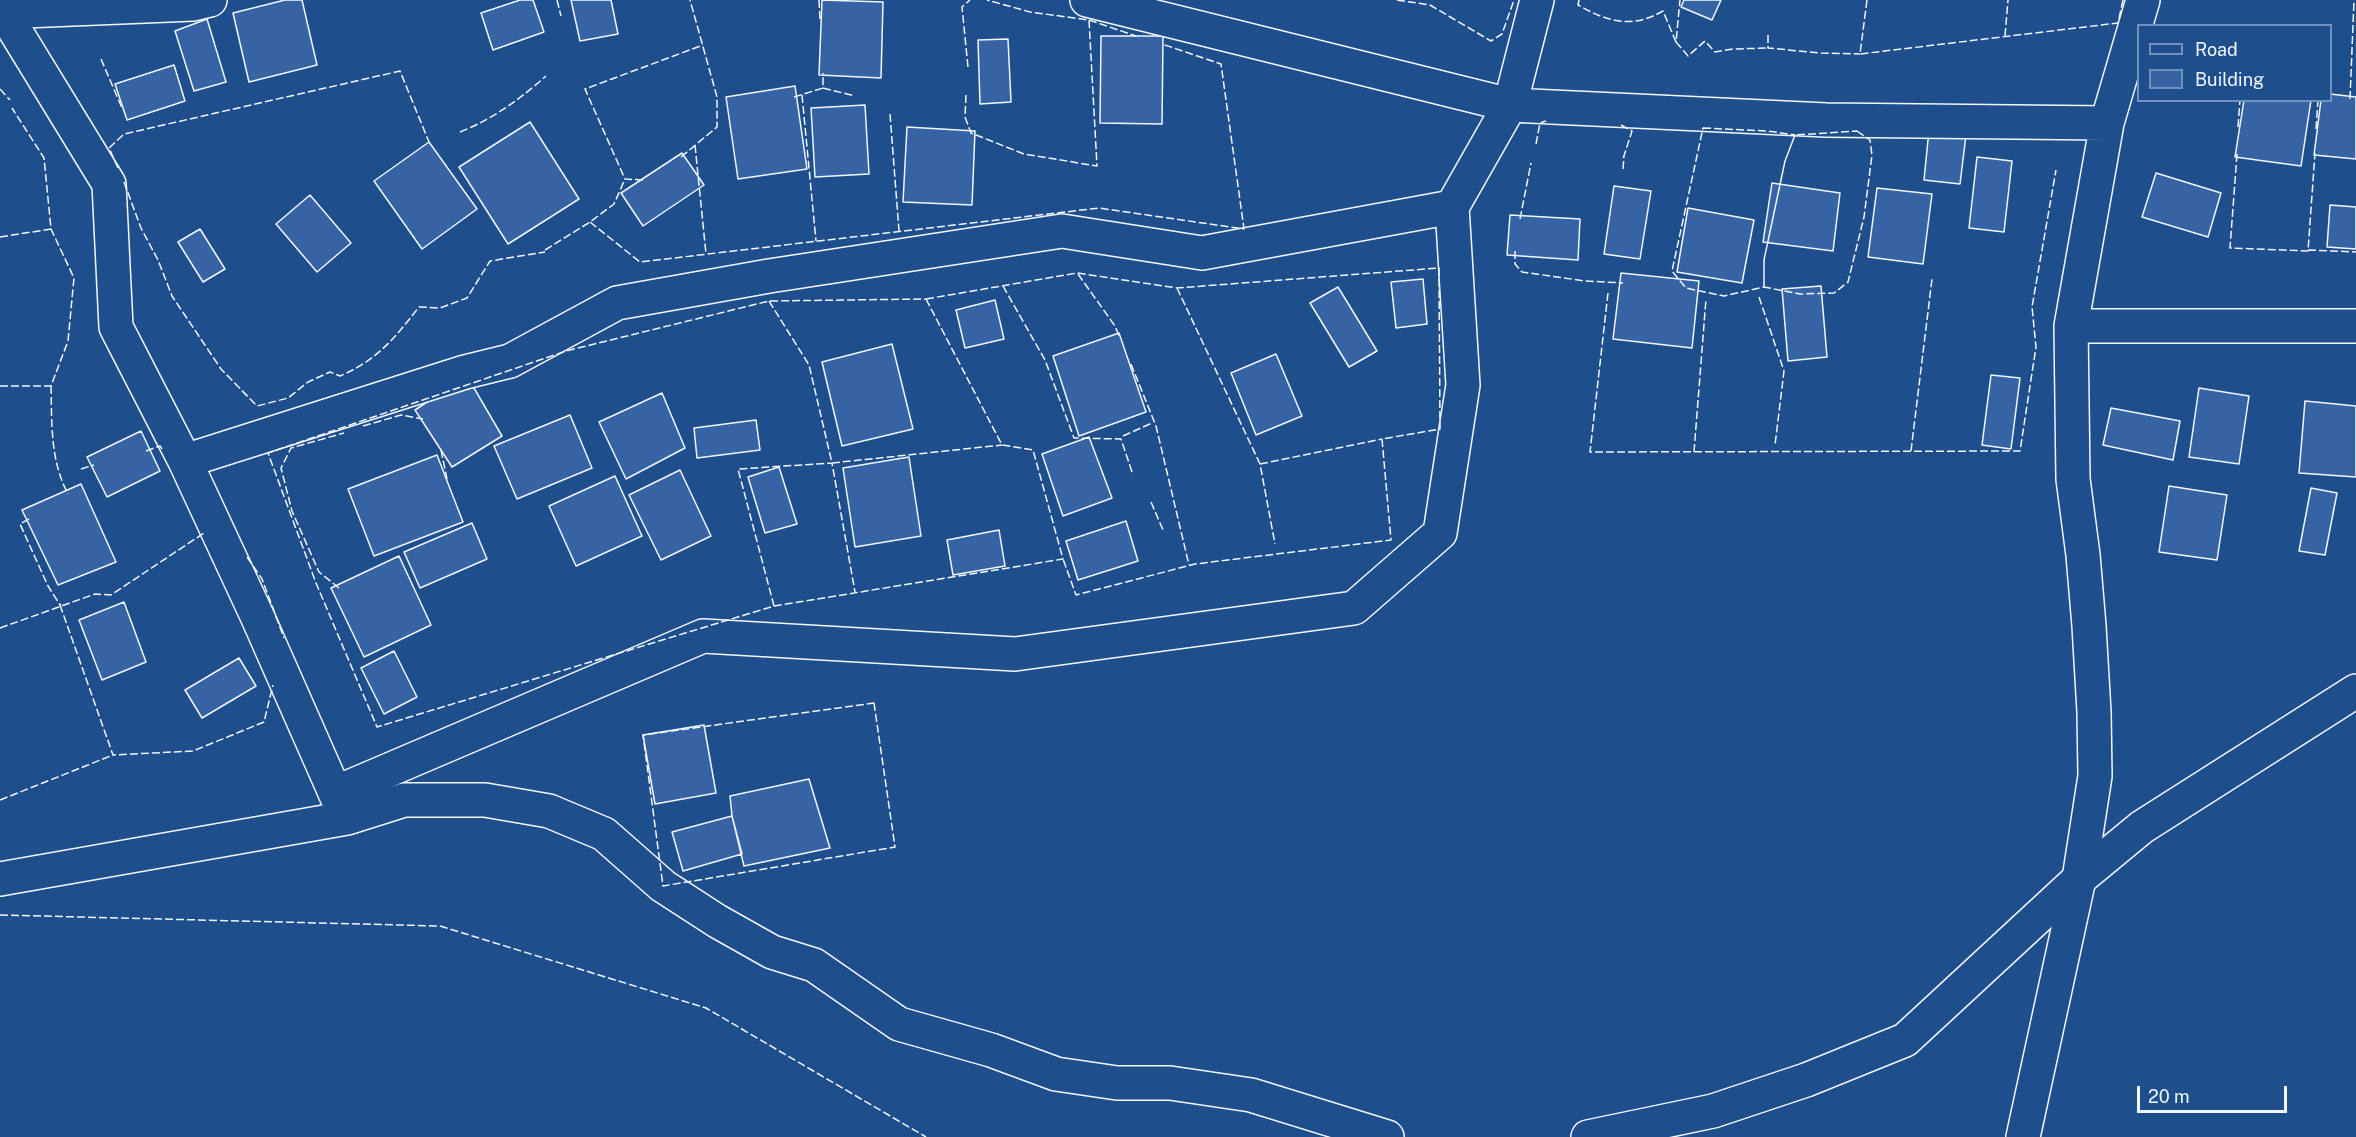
<!DOCTYPE html>
<style>
body{margin:0}
#map{position:relative;width:2356px;height:1137px;overflow:hidden;background:#1f4e8c;font-family:"Public Sans",sans-serif}
canvas{display:block}
.legend{position:absolute;left:2137px;top:24px;width:195px;height:78px;box-sizing:border-box;background:#1f4e8c;border:2px solid #7391ba;margin:0;padding:8px 10px;list-style:none;font-size:18px;color:#f2f6ff}
.legend li{display:flex;align-items:center;gap:12px;height:30px}
.legend b{width:30px;border:2px solid #7391ba}
.scale{position:absolute;left:2137px;top:1086px;width:150px;height:27px;box-sizing:border-box;border:3px solid #f2f6ff;border-top:0;padding-left:8px;font-size:18px;line-height:21px;white-space:nowrap;color:#f2f6ff;-webkit-text-stroke:4px #1f4e8c;paint-order:stroke}
</style>
<div id="map">
<canvas width="2356" height="1137"></canvas>
<ul class="legend">
<li><b style="height:8px;background:#1f4e8c"></b>Road</li>
<li><b style="height:16px;background:#3563a3"></b>Building</li>
</ul>
<div class="scale">20 m</div>
</div>
<script>
const ctx = document.querySelector('canvas').getContext('2d');
ctx.lineJoin = 'round';
function paint(path, color) { ctx.fillStyle = color; ctx.fill(path, 'evenodd'); }
function strokePath(path, color, width, dash) { ctx.strokeStyle = color; ctx.lineWidth = width; ctx.lineCap = dash ? 'butt' : 'round'; ctx.setLineDash(dash || []); ctx.stroke(path); }
const building = new Path2D(`
 M285 0H302L317 65 249 82 233 13Z
 M520 0H533L544 32 493 50 481 13Z
 M571 0H611L618 34 580 41Z
 M822 0 883 2 881 78 819 75Z
 M1684 0H1721L1712 20 1681 7Z
 M207 19 226 82 194 91 175 31Z
 M1101 36H1163L1162 124 1100 123Z
 M1008 39 1011 102 980 104 978 40Z
 M174 65 185 101 127 120 115 84Z
 M795 86 807 169 738 179 726 97Z
 M2330 94 2356 97V159L2314 155 2321 100H2330Z
 M2244 100H2311L2301 166 2235 157Z
 M865 105 869 174 815 177 811 108Z
 M530 122 579 199 508 244 459 167Z
 M907 127 975 131 972 205 903 202Z
 M1929 130 1966 135 1960 184 1924 180Z
 M429 142 477 209 422 249 374 181Z
 M682 153 704 185 643 226 621 193Z
 M1977 157 2012 161 2004 232 1969 228Z
 M2156 173 2221 193 2208 237 2142 217Z
 M1772 183 1840 193 1833 251 1763 242Z
 M1614 186 1651 191 1640 259 1604 254Z
 M1877 188 1932 194 1923 264 1868 257Z
 M310 195 351 243 317 272 276 224Z
 M2330 205 2356 207V249L2327 247Z
 M1688 208 1754 220 1742 283 1677 272Z
 M1510 215 1580 219 1578 260 1507 255Z
 M200 229 225 269 203 282 178 242Z
 M1621 273 1699 281 1692 348 1613 339Z
 M1423 279 1427 324 1396 328 1391 282Z
 M1821 286 1827 357 1788 361 1782 289Z
 M1338 287 1377 351 1349 367 1310 303Z
 M995 300 1004 339 965 348 956 310Z
 M1119 333 1146 412 1079 436 1053 356Z
 M892 344 913 429 842 446 822 362Z
 M1276 354 1302 416 1256 435 1231 373Z
 M1991 375 2020 378 2011 449 1982 445Z
 M467 376 502 436 452 467 415 410Z
 M2199 388 2249 396 2239 464 2189 457Z
 M662 393 685 448 626 479 599 422Z
 M2305 401 2356 406V477L2299 473Z
 M2111 408 2180 421 2173 460 2103 445Z
 M570 415 592 468 517 499 494 446Z
 M756 420 760 450 697 458 694 428Z
 M141 431 160 471 107 497 87 457Z
 M1089 437 1112 498 1063 516 1042 454Z
 M437 455 463 522 374 556 348 489Z
 M909 457 921 536 855 547 843 468Z
 M779 467 797 524 765 533 748 477Z
 M680 470 711 536 661 560 629 495Z
 M615 476 642 536 576 566 549 506Z
 M81 484 116 562 58 585 22 510Z
 M2169 486 2227 495 2217 560 2159 552Z
 M2311 488 2337 493 2325 555 2299 551Z
 M1126 521 1138 561 1078 580 1066 541Z
 M472 523 487 559 420 588 404 552Z
 M999 530 1005 566 953 575 947 540Z
 M399 556 431 625 364 657 331 588Z
 M124 602 146 662 102 680 79 620Z
 M394 651 417 697 384 714 361 668Z
 M239 658 256 686 202 718 185 690Z
 M704 725 716 793 655 804 643 735Z
 M809 779 830 848 744 866 732 816 730 796Z
 M732 816 742 854 683 871 672 832Z`);
const street = new Path2D(`
 M1087 0 1510 105 1826 120 2107 123
 M0 6 109 184 116 327 185 461 258 618 344 813
 M0 12 193 4 210 0
 M2071 326H2356
 M185 461 465 372 510 361 617 303 769 276 1062 231 1202 253 1452 207
 M335 793 703 636 1015 654 1354 608 1440 533 1463 385 1452 207 1510 105 1537 0
 M2023 1137 2079 879 2095 776 2094 712 2089 626 2083 555 2073 479 2071 326 2107 123 2143 0`);
const secondary = new Path2D(`
 M0 879 347 818 404 800H485L549 811 604 834 663 886 717 921 772 952 814 965 899 1024 991 1050 1056 1074 1117 1083H1170L1251 1095 1387 1137
 M1588 1137 1713 1111 1806 1080 1905 1040 2079 879 2142 827 2356 691`);
const fence = new Path2D(`
 M557 0 561 16
 M819 0 820 19
 M1397 0 1430 5 1491 41 1502 34 1514 0
 M1579 0 1578 5C1608 22 1632 29 1663 11L1676 42 1680 0
 M1867 0 1860 54 2118 23 2123 0
 M1089 20 1136 36
 M1768 35V48L1821 53 1860 54
 M2005 36 2008 0
 M1676 42 1688 56 1705 41 1715 52 1733 49 1768 48
 M101 59 122 108
 M968 67 962 7 970 0
 M823 88 855 96
 M0 89 10 100
 M802 95 816 241
 M966 95 965 117 971 133 1024 154 1097 166 1089 20 1030 12 987 0
 M794 97 823 88V73
 M2350 99 2354 0
 M890 114 899 231
 M1621 125 1632 131 1623 159
 M2238 127 2240 100
 M1703 128 1768 131 1795 135 1785 161 1764 260V287L1724 296 1686 288 1672 271Z
 M2316 129 2318 100
 M1857 131 1870 140 1872 155 1864 217 1848 282 1834 293 1800 294 1764 287V260L1785 161 1795 135Z
 M460 132C493 119 520 99 546 76
 M1536 144 1540 123 1546 121
 M695 145 706 254
 M2237 154 2230 248 2308 251 2315 153
 M681 157 717 127V97L690 0
 M118 168 109 148 124 134 400 71 429 142
 M1623 169 1624 157
 M643 180 625 179 585 89 703 45
 M124 182 141 228 158 260 172 296 221 369 257 406 288 398 308 382 330 372 340 376C377 360 394 339 419 307L440 308 467 298 490 261 545 252
 M1520 219 1531 163
 M590 222 640 262 1099 208 1244 229 1221 64 1162 44
 M0 237 51 229 44 158 12 108
 M545 250 590 222 614 204 625 179
 M2308 250 2356 252
 M1515 251V264L1522 272 1585 281 1623 283
 M1078 274 1115 326 1119 336
 M1003 286 1045 360 1074 438 1121 439 1133 475
 M1177 288 1260 464 1275 544
 M1608 293 1590 452 2020 451 2036 347 2032 307 2056 170
 M1759 297 1784 371 1775 445
 M926 299 1002 445 1033 450 1063 559 774 606 377 727 316 583 268 453 566 351 769 301Z
 M926 299 1077 273 1177 288 1439 268 1440 429 1382 439 1391 540 1195 564 1076 595 1063 559
 M769 301 809 365 832 463 1002 445
 M1131 364 1156 426 1189 565
 M0 386H51L68 341 74 278 51 229
 M51 386C52 424 50 460 68 494
 M363 426 401 415 423 419
 M1123 436 1152 423
 M441 450 447 479
 M146 451 160 446 162 449
 M1911 451 1932 279
 M1694 452 1706 299
 M1260 464 1382 439
 M81 469 94 465
 M1151 502 1163 530
 M29 519 20 524 48 586 60 605 61 604
 M247 557 262 579 284 638
 M339 588 319 572 292 511 281 468 291 448 344 433
 M60 605 113 755 193 751 264 722 273 685
 M774 606 738 469 832 463 855 592
 M0 628 95 594 111 595 204 533
 M874 703 895 847 663 886 643 735Z
 M0 800 113 755
 M0 915 440 926 706 1008 926 1137`);
paint(building, '#3563a3');
strokePath(building, '#f2f6ff', 1.5);
strokePath(street, '#f2f6ff', 36);
strokePath(secondary, '#f2f6ff', 36);
strokePath(street, '#1f4e8c', 33);
strokePath(secondary, '#1f4e8c', 33);
strokePath(fence, '#f2f6ff', 1.5, [8, 3]);
</script>
